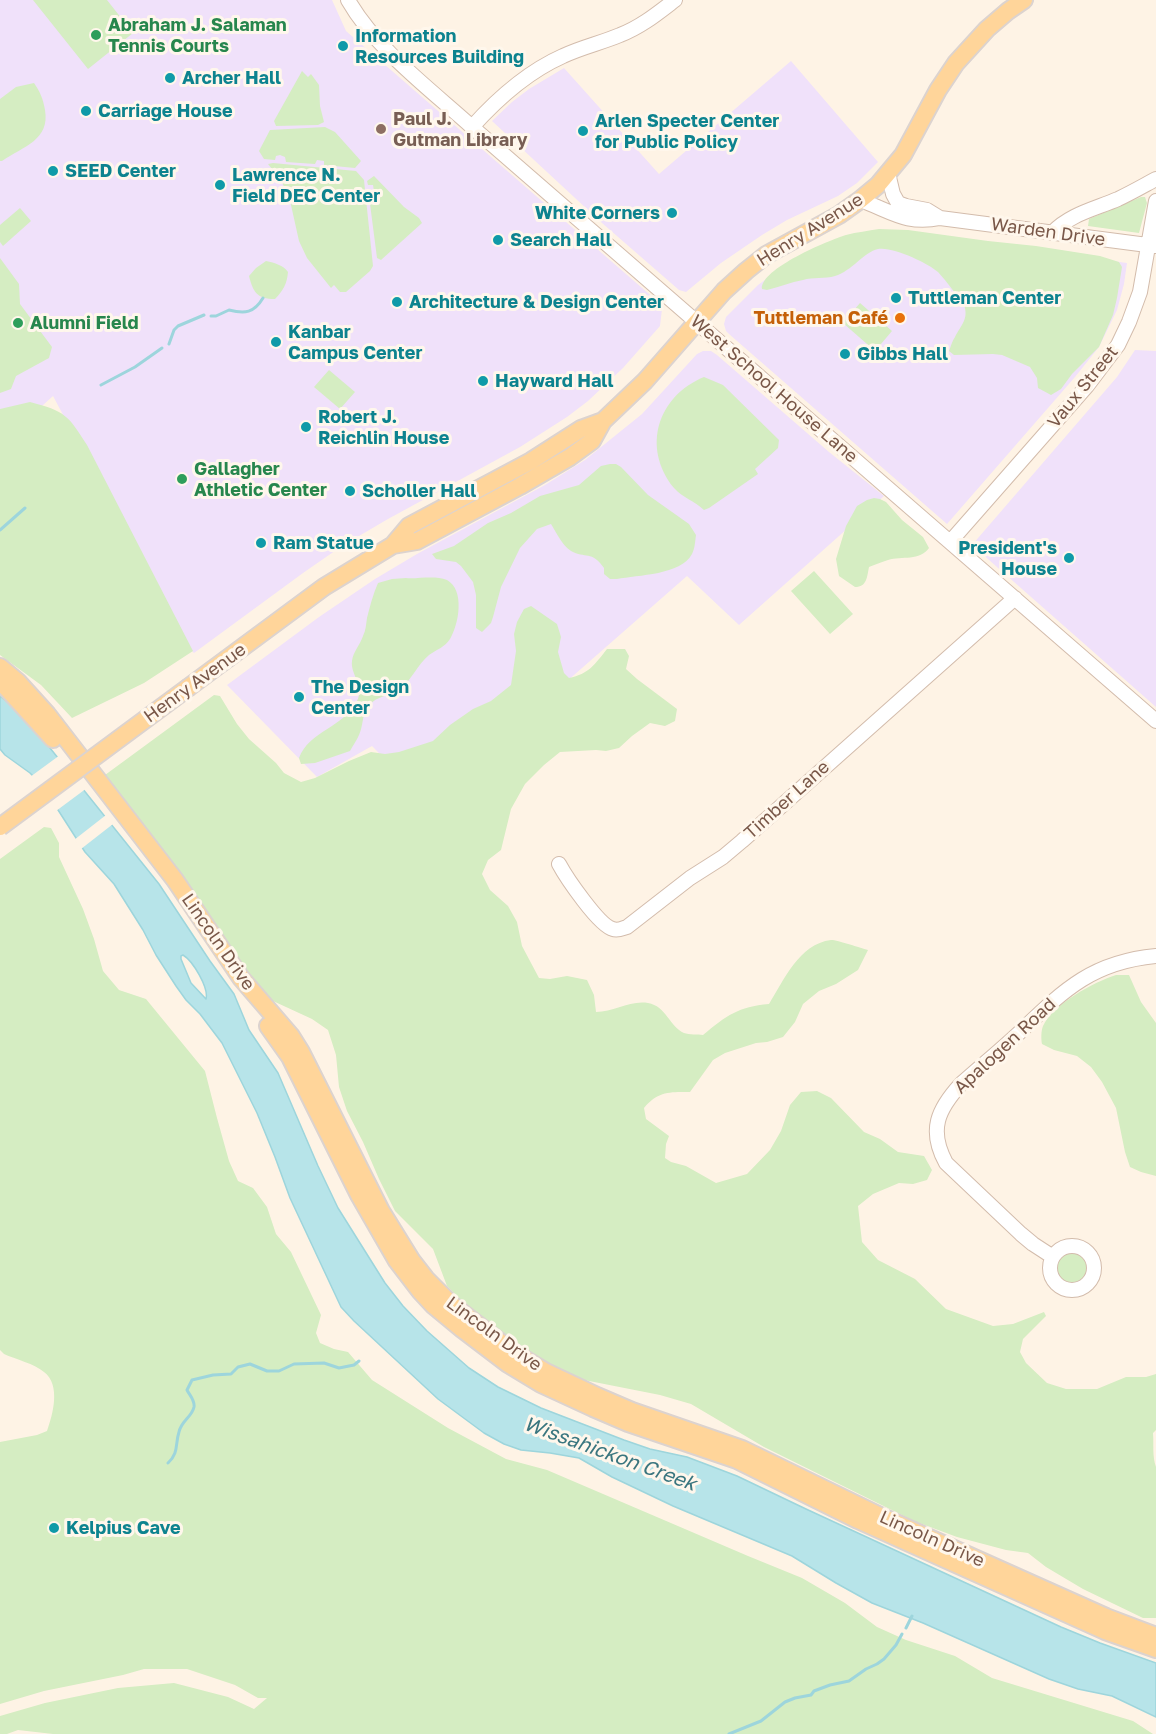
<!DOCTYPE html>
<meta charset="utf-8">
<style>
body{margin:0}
canvas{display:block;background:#fef3e5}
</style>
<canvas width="1156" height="1734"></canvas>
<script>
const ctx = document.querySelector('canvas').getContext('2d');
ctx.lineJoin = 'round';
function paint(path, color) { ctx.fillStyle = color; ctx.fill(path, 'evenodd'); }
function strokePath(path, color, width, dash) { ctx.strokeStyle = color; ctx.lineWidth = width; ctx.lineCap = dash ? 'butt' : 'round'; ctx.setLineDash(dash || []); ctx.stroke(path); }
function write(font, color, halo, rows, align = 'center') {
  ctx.font = font + ' "Golos Text",sans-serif'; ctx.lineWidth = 6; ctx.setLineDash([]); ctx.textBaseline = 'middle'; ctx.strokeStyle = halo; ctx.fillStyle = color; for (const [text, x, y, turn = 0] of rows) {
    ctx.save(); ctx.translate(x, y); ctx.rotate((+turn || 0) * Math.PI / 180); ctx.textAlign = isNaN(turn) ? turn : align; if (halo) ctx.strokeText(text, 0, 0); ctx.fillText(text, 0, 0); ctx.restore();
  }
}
const education = new Path2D(`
 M0 0H332L346 31 664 307 662 309 660 326 623 368 588 401 567 417 520 447 388 519 342 546 303 573 194 653 186 645 53 396 0 444Z
 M791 61 878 162 857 183 838 196 787 220 762 235 721 263 686 292 679 290 602 223 492 121 512 102 529 89 564 68 659 174Z
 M935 237 1127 263 1124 284 1117 310 1099 347 1075 377 947 524 729 334 726 331 724 324 726 317 758 285 792 260Z
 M1135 350 1156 351V707L972 545 1117 377Z
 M703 351H711L717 355 829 452 884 496 739 625 687 576 428 803 372 746 317 777 227 685 319 617 375 579 417 554 545 485 585 460 642 414 697 354Z`);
const green = new Path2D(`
 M33 0H107L133 33 88 69Z
 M302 71 308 77 311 74 319 85 320 106 324 122 318 125 276 126 274 121Z
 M34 83C40 92 43 98 45 110 50 140 24 146 2 161H0V99L16 87Z
 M325 127 335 132 361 161 355 168 324 165V161L317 160 315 164 286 162 285 157 280 155 276 156 275 160 264 159 259 151 270 130Z
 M273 163 356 171 364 180 373 266 370 271 346 292H340L334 285 331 288 307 258 299 241 289 196 280 179 268 164Z
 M374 176 404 207 419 218 422 223 381 260 377 258 369 196 373 195 374 191 373 185H368L367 181Z
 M1141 197H1145L1147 203 1139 233 1088 226 1089 219Z
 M20 208 31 221 3 246 0 242V225Z
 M879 229 908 230 988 241 1036 246 1100 256 1119 262 1122 267 1117 298 1113 315 1099 347 1072 374 1061 389 1051 395 1038 388 1037 378 1030 367 1002 355 993 354 954 355 949 351C951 346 952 341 955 337 961 325 969 319 964 305 956 294 947 282 938 272 928 263 892 246 878 249 864 252 852 271 835 276 825 279 813 277 803 280 791 282 779 287 767 290L762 289C760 269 829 240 846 235 857 232 868 231 879 229Z
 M0 258 19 284 20 304 52 347 49 358 16 376 11 389 0 393Z
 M266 261C275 263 283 265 288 272 287 284 283 291 275 299 257 299 253 292 249 276L256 268Z
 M860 303 892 331 875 351 843 323Z
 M329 370 355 392 340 409 314 387Z
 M704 377 723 385 779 440 778 448 755 469 758 474 709 508 704 510C695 501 683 498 674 488 641 447 658 396 704 377Z
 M30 402C65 411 68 415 87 445L193 651 144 683 72 718 41 685 0 655V409Z
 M610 464H616L621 467 648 495 689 524 696 535C695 542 695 548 692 554 681 575 638 575 617 579H610L604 574V568C592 550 585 559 571 551 562 545 556 532 551 524L537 529 520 548 501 587 493 617 491 623 482 632 476 628V595L473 582 461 566 456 562 436 559 432 554 454 546 488 523 511 513 540 496 579 485 601 466Z
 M874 498 880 499 886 502 902 520 923 537 929 548C920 561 902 556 888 560 881 562 875 565 869 567 867 577 867 587 855 587L839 576 836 559 846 526 857 506 867 500Z
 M814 571 853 614 830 634 791 591Z
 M406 578C418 579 435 575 447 580 465 590 459 624 450 639 445 647 436 650 429 655 418 664 412 679 402 687 391 696 374 696 367 708 362 716 363 727 359 735 357 740 353 745 350 751L315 763 301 764 299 758C309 731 343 728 357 701 365 686 350 674 352 661 353 652 360 645 363 636 366 630 366 624 367 618 370 606 373 594 378 583L392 579Z
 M531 606 557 624 561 637 558 652 564 673 569 678C589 674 595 664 607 649H625L629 656 626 669 637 679 677 709 675 721 665 726 650 723 632 736 619 748 606 751 596 750 560 752 544 765 525 784 511 809 501 850 488 860 482 874 490 890 508 906 517 922 522 946 539 978 550 979 567 976 587 980 594 995 596 1012C614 1012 630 1000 648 1003 666 1006 670 1027 684 1033 689 1035 698 1034 703 1035 727 1015 738 1007 769 1004 784 980 799 944 831 940 838 940 860 948 868 950L858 970 836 984 819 991 803 1004 795 1022 783 1037 767 1042 756 1043 725 1053 713 1060 690 1092C670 1092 658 1091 644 1108L646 1119 669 1136 666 1144 665 1158 671 1162 686 1166 716 1183 747 1174 770 1150 781 1131 790 1105 801 1092 817 1091 831 1098 864 1132 880 1139 898 1152 924 1156 932 1170 927 1180 913 1184 899 1183 873 1194 858 1206 862 1242 878 1260 915 1279 946 1309 993 1326 1013 1324 1044 1312 1046 1316 1023 1339 1020 1352 1026 1363 1047 1383 1066 1389H1097L1126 1377H1146L1156 1374V1430L1153 1433C1154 1444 1152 1456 1156 1467V1618H1143L1083 1589 1046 1567 1028 1553 1006 1550 957 1537 914 1521 764 1447 691 1404 660 1395 579 1379 547 1363 506 1337 471 1310 447 1286 433 1249 395 1211 379 1179 363 1142 347 1111 339 1087 336 1055 328 1030 312 1019 273 1001 250 978 204 907 105 775 214 695 220 696 237 724 249 739 276 763 284 773 301 782 315 778 349 761 371 752 385 754 399 752 433 741 450 725 473 709 491 701 511 685 516 651 514 634 517 622 524 609Z
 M44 827 51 828 59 843V857L83 909 94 939 103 971 119 990 146 999 205 1071 217 1118 229 1161 238 1181 253 1188 267 1207 276 1234 291 1252 321 1315 316 1333 320 1343 334 1349 348 1352 372 1380 448 1428 506 1459 547 1470 748 1556 802 1578 845 1603 877 1627 906 1640 955 1656 992 1678 1133 1721 1153 1734H53L18 1730 7 1734H0V1716L45 1703 118 1688 174 1683 228 1697 254 1709 267 1698H258L235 1685 187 1669H144L123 1675 44 1691 0 1704V1442L37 1435 47 1431C53 1414 61 1385 44 1372 35 1364 15 1359 4 1354L0 1350V859Z
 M1116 975H1129L1141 1002 1156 1023V1176L1141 1172 1130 1167 1125 1152 1116 1108 1102 1082 1091 1067 1077 1056 1054 1050 1042 1044C1041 1039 1041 1031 1043 1026 1053 1004 1094 982 1116 975Z
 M1071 1251 1082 1255 1089 1263C1095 1301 1038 1285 1058 1254Z`);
const water = new Path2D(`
 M0 696 17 709 46 743 159 884 210 961 234 994 249 1030 278 1073 318 1166 338 1208 385 1283 403 1306 427 1331 469 1368 498 1387 541 1408 624 1440 650 1449 687 1457 737 1476 806 1509 1061 1627 1100 1643 1156 1663V1717L1112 1696 1078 1689 1049 1679 923 1623 872 1603 836 1583 792 1556 673 1506 612 1477 579 1458 550 1453 521 1450 504 1444 484 1433 438 1399 354 1321 341 1307 290 1198 275 1157 257 1113 222 1043 200 1014 186 1000 176 986 156 955 143 930 114 884 85 852 42 785 30 773 5 755 0 749ZM183 955C193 961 209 988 206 999L191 983 181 959V956Z`);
const pier = new Path2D(`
 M60 755 87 788 56 811 39 787 30 777Z
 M106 815 113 824 81 849 74 840Z`);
const stream = new Path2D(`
 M211 316H216L229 310C245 314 254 313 263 298
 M169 344 174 330 178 326 204 315
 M101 385 135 367 162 348
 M0 530 25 508
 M168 1463C179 1453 175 1444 179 1432 181 1421 192 1417 194 1407 195 1400 190 1396 187 1390L192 1380 213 1375 231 1374 238 1367 250 1364 267 1371H279L294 1364 324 1363 339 1368 354 1365 359 1361
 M906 1628 912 1616
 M729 1734 761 1721 785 1702 795 1698 811 1695 814 1691 830 1685 849 1681 866 1669 877 1664 884 1659 896 1645 902 1634`);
const minor = new Path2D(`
 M348 0C376 49 430 89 472 127L1156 721
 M472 127C498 98 527 72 563 56 582 47 601 43 620 35 641 27 658 13 675 0
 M888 173 893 194 898 203 906 206 927 210 940 218
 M860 200C891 211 906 225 940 218L1155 246
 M1052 233C1070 214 1095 209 1118 199 1131 193 1143 186 1156 179
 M950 542 1087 386 1118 345 1129 322 1140 292 1156 201
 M559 864C566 877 599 926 613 929 618 931 623 928 627 927L690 878 723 857 742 841 1015 598
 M1050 1268a22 22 0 1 1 44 0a22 22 0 1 1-44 0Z
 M1053 1257 1033 1244 1021 1234 946 1163C928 1130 938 1109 961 1084 981 1066 1001 1050 1020 1032 1064 990 1092 962 1156 956`);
const major = new Path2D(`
 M393 545 417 541 520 486 570 457 592 441 603 421
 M0 667 18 682 47 714 175 880 241 978 291 1036 301 1052 381 1211 412 1261 426 1279 452 1305 513 1352 546 1372 597 1396 632 1411 742 1449 880 1516 1106 1617 1156 1636
 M0 681 53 739
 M189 687 324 587 393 545 409 526 531 461 581 429 603 421 645 381 724 291 746 271 766 255 839 215 860 200 878 185 903 155 938 90 956 63 987 29 1008 11 1024 0
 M268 1026 290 1057 359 1195 397 1261 420 1291 433 1305 462 1329 508 1364 541 1384 593 1408 628 1423 737 1460 858 1520 909 1543 1105 1631 1156 1649`);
const majorBridge = new Path2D(`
 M0 827 189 687`);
const markers = [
 [96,35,6,"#2e9e5b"],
 [343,46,6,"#0f9aa8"],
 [170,78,6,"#0f9aa8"],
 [86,111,6,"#0f9aa8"],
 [381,129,6,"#8d6e63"],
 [583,131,6,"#0f9aa8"],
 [53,171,6,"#0f9aa8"],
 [220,185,6,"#0f9aa8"],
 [672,213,6,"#0f9aa8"],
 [498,240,6,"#0f9aa8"],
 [896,298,6,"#0f9aa8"],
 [397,302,6,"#0f9aa8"],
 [900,318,6,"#e8710a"],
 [18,323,6,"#2e9e5b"],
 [276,342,6,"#0f9aa8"],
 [845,354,6,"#0f9aa8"],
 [483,381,6,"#0f9aa8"],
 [306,427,6,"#0f9aa8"],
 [182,479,6,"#2e9e5b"],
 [350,491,6,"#0f9aa8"],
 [261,543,6,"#0f9aa8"],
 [1069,558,6,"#0f9aa8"],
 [299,697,6,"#0f9aa8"],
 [54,1528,6,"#0f9aa8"]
];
const leisureNames = [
 ["Abraham J. Salaman",108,25],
 ["Tennis Courts",108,46],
 ["Alumni Field",30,323],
 ["Gallagher",194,469],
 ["Athletic Center",194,490]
];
const cultureNames = [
 ["Information",355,36],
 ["Resources Building",355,57],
 ["Archer Hall",182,78],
 ["Carriage House",98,111],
 ["Arlen Specter Center",595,121],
 ["for Public Policy",595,142],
 ["SEED Center",65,171],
 ["Lawrence N.",232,175],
 ["Field DEC Center",232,196],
 ["White Corners",660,213,"right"],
 ["Search Hall",510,240],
 ["Tuttleman Center",908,298],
 ["Architecture & Design Center",409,302],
 ["Kanbar",288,332],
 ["Campus Center",288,353],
 ["Gibbs Hall",857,354],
 ["Hayward Hall",495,381],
 ["Robert J.",318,417],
 ["Reichlin House",318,438],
 ["Scholler Hall",362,491],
 ["Ram Statue",273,543],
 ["President's",1057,548,"right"],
 ["House",1057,569,"right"],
 ["The Design",311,687],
 ["Center",311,708],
 ["Kelpius Cave",66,1528]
];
const educationNames = [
 ["Paul J.",393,119],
 ["Gutman Library",393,140]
];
const streetNames = [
 ["Henry Avenue",810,230,-32],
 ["Warden Drive",1048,232,8],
 ["Vaux Street",1083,387,-51],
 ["West School House Lane",774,389,41],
 ["Henry Avenue",195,683,-36],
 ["Timber Lane",787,800,-42],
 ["Lincoln Drive",218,942,55],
 ["Apalogen Road",1005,1046,-43],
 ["Lincoln Drive",494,1334,36],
 ["Lincoln Drive",932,1539,24]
];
const foodNames = [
 ["Tuttleman Café",888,318]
];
const waterNames = [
 ["Wissahickon Creek",610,1454,20]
];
paint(education, '#f0e1fa');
paint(green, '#d5edc2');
paint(water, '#b7e4e9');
strokePath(water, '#9dd5dc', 1.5);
paint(pier, '#fef3e5');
strokePath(stream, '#9dd5dc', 3);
strokePath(minor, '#d3bcac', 16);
strokePath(major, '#dcd3cf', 20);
strokePath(minor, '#fff', 14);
strokePath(major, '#ffd59a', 16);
strokePath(majorBridge, '#dcd3cf', 20, []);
strokePath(majorBridge, '#ffd59a', 16);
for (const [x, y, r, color] of markers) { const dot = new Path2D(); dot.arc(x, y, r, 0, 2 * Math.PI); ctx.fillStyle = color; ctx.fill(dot); strokePath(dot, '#fff7ec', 2); }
write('bold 18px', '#27864d', '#fff7ec', leisureNames, 'left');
write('bold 18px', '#0d838f', '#fff7ec', cultureNames, 'left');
write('bold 18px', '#785e54', '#fff7ec', educationNames, 'left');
write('18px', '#795748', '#fff7ec', streetNames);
write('bold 18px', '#c56008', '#fff7ec', foodNames, 'right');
write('italic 20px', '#3a767f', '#fff7ec', waterNames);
</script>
